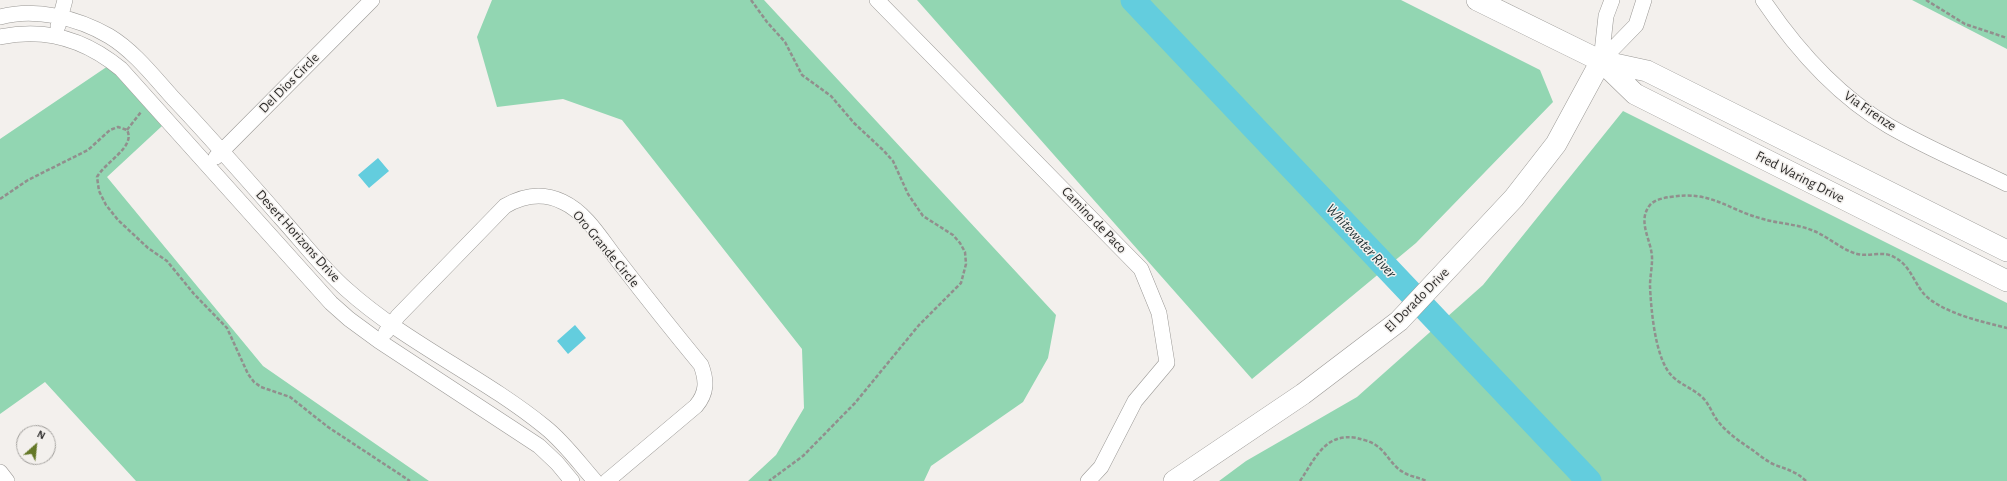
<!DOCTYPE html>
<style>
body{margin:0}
#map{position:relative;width:2007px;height:481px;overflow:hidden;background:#f3f0ed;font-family:"Alegreya Sans",sans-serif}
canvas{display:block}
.north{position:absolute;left:16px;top:425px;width:40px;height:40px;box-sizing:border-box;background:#f3f0ed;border:1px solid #a4a29f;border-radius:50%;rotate:27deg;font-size:11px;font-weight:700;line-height:16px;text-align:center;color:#2d2c2b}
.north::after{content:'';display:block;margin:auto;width:14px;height:18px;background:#647827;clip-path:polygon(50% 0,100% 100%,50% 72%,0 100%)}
</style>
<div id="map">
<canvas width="2007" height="481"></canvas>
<div class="north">N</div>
</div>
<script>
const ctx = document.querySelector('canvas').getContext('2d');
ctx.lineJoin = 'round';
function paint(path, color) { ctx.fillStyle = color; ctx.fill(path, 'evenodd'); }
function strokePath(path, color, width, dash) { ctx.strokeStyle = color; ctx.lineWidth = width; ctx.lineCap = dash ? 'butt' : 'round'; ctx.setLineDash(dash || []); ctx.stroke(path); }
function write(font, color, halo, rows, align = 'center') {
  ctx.font = font + ' "Alegreya Sans",sans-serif'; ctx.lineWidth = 3; ctx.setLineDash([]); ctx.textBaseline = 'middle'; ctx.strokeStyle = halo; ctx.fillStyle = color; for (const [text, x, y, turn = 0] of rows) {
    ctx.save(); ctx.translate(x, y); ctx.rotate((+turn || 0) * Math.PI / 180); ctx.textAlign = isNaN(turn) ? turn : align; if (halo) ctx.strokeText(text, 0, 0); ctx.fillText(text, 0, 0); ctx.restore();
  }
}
const green = new Path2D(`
 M492 0H764L1056 315 1048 358 1023 402 931 466 924 481H748L776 455 804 408 802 349 622 120 563 99 497 107 477 37Z
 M917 0H1401L1540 70 1553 102 1416 243 1252 379Z
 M1912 0H2007V49Z
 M108 66 162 126 107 177 263 366 429 481H136L45 382 0 414V139Z
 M1623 111 2007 303V481H1219L1246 461 1357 397 1483 285Z`);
const water = new Path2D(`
 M378 158 389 171 369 188 358 175Z
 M575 325 586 338 568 354 557 341Z`);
const river = new Path2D(`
 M1133 0 1589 481`);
const path = new Path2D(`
 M751 0 767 22 785 42 802 75 831 96 854 123 884 151 893 161 908 194 923 216 953 235 960 243 965 252 966 264 961 283 919 325 855 403 803 456 769 481
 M1926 0 1965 24 2007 38
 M127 130 141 112
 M0 199 28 180 88 150 110 130 118 127 127 130C136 147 106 161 97 177L99 191 106 205 118 220 148 248 167 261 194 294 227 328 248 374 254 382 261 387 290 397 328 427 410 481
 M1300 481C1315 459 1325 432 1357 438 1363 440 1371 441 1377 446 1387 453 1392 466 1403 472 1410 477 1419 477 1426 481
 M1806 481C1796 471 1785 469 1773 464 1765 460 1758 454 1751 449 1739 441 1726 432 1717 420 1712 413 1709 404 1703 398 1694 389 1681 385 1672 376 1655 359 1651 309 1650 286 1650 277 1652 268 1652 260 1653 242 1636 222 1650 205 1654 200 1663 198 1670 197 1711 190 1728 210 1763 219 1780 224 1798 224 1814 231 1828 237 1840 248 1854 253 1867 258 1882 250 1894 257 1910 265 1913 281 1924 294 1942 313 1983 322 2007 328`);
const street = new Path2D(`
 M877 0 1141 269 1159 313 1167 363 1135 401 1101 467 1088 481
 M1763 0C1796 49 1838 96 1889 126 1927 148 1968 165 2007 184
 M0 17C35 7 78 18 109 36 134 51 154 77 173 98 210 137 245 177 280 217 302 241 322 268 346 289 406 343 482 376 545 427 564 442 579 463 595 481
 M58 26 65 0
 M0 37C46 27 86 40 121 69L331 303 349 319 379 341 539 446 557 463 572 481
 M1601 61 1636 25 1644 0
 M1601 61 1606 16 1612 0
 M216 157 372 0
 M386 332 398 316 505 206C524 195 543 192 563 202 587 213 603 242 619 262 646 297 673 331 701 365 707 381 707 393 696 406L607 481
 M0 472 7 481`);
const secondary = new Path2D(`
 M1477 0 1601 61 1647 71 2007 251
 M1602 62 1635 94 2007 281
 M1174 481 1303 394 1399 321 1514 198 1556 144 1601 61`);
const streetNames = [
 ["Del Dios Circle",289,83,-45],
 ["Via Firenze",1870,111,34],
 ["Fred Waring Drive",1800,177,27],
 ["Camino de Paco",1094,220,46],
 ["Desert Horizons Drive",298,236,48],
 ["Oro Grande Circle",606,249,50],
 ["El Dorado Drive",1417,300,-45]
];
const waterNames = [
 ["Whitewater River",1361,241,47]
];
paint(green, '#92d6b2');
paint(water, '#63cdde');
strokePath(river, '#63cdde', 25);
strokePath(street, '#9a9895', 16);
strokePath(secondary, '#9a9895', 22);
strokePath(path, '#918f8d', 2.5, [4, 2]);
strokePath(street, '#fff', 15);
strokePath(secondary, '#fff', 21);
write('14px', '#2d2c2b', '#f3f0ed', streetNames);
write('italic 15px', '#192d30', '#f3f0ed', waterNames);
</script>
